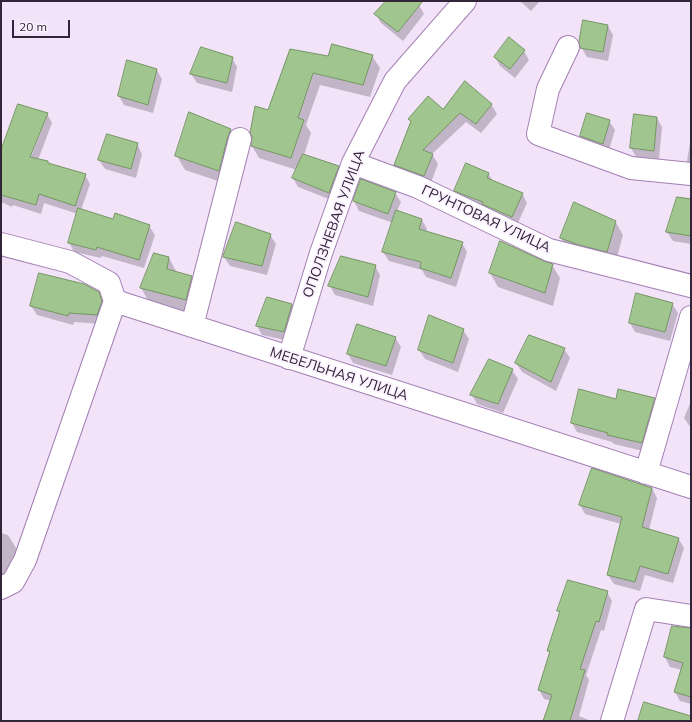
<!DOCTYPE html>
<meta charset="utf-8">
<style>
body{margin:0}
#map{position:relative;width:692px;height:722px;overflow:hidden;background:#f2e3f9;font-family:Mulish,sans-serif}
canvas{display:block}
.frame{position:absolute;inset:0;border:2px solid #322439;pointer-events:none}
.scale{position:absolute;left:12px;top:20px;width:58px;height:18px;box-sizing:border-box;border:2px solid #322439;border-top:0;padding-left:5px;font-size:12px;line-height:14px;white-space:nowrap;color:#322439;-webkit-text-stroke:3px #fbf3ff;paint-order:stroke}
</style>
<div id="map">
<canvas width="692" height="722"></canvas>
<div class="frame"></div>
<div class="scale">20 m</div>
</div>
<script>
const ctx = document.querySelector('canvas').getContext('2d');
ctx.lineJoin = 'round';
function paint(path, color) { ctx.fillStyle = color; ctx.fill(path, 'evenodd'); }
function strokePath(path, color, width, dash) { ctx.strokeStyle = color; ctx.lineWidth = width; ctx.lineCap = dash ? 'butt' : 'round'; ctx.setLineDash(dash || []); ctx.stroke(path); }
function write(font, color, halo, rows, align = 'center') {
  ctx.font = font + ' Mulish,sans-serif'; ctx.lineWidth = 4; ctx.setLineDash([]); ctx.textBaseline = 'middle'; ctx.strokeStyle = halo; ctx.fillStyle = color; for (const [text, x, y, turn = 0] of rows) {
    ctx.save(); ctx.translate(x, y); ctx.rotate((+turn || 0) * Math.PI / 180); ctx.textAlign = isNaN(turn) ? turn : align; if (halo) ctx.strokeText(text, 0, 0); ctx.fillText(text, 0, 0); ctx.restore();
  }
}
const shadow = new Path2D(`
 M387 1H414L419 5 424 14 403 41 381 23 376 14Z
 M520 1H540L531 11Z
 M608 26 613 35 608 61 587 57 581 47Z
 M524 51 529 60 515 78 500 66 495 57Z
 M372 56 380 68 370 97 320 85 306 125 311 133 304 155 338 167 343 176 334 201 298 187 293 178 297 170 259 158 252 146 269 111 329 57Z
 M232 58 237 67 232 92 197 83 191 74Z
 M156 69 162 79 153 113 124 105 119 96Z
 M491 104 497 114 481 133 466 122 432 154 438 164 430 185 401 174 395 165 412 122 410 119Z
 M47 114 52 123 38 160 85 175 90 184 81 210 114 220 149 226 155 235 144 268 102 256 101 258 74 252 69 242 78 214 44 203 41 214 13 205 12 207 1 202V155ZM44 119H46L29 162 28 161Z
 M657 118 662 127 659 159 636 157 631 148Z
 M609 121 615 130 608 153 587 145 581 136Z
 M230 129 238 143 227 184 185 170 177 156Z
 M691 136V167L687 161Z
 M137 144 142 154 136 178 105 169 99 160Z
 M488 173 493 181 522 193 527 203 517 225 461 200 455 190Z
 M361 180 395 193 401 202 397 211 422 220 427 229 426 232 462 243 467 252 456 287 426 277 422 270 389 261 383 252 393 223 359 211 354 201Z
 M691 200V244L673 241 667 232Z
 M615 221 623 235 615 265 569 252 561 238Z
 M270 235 276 244 267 275 230 266 224 257Z
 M169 258 177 273 191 277 199 290 193 314 149 302 141 288Z
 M552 265 560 278 553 306 498 287 490 273Z
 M375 266 380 275 373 306 335 295 330 286Z
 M98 292 104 302 102 324 74 322 73 325 37 315 31 306Z
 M672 304 678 313 670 341 635 332 630 323Z
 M292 305 297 315 289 341 262 335 257 326Z
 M463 330 469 339 458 372 425 359 419 350Z
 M395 337 401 347 392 375 353 363 348 354Z
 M564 349 570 358 556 391 522 372 516 363Z
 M512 370 518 379 503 413 477 404 472 395Z
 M580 391 617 400 654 398 659 408 647 452 614 444 612 442 577 432 572 423Z
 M691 401V428L684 418Z
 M592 469 652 488 657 498 649 530 678 538 684 548 673 583 645 575 640 591 614 584 608 575 621 524 585 514 580 505Z
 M1 533 8 535 19 553 1 580Z
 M607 592 612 601 604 631 601 630 586 675 589 680 579 716 591 721H544L551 701 544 699 539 690 550 654 548 650 560 613 559 611Z
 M673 627 691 629V704L680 701 675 692 682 670 670 667 665 657Z`);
const building = new Path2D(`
 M386 1H423L398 32 374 14Z
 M583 20 608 25 603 52 580 48 579 42Z
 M509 37 525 50 510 69 494 57Z
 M332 44 373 55 363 85 313 73 298 118 304 120 291 158 251 146 252 136 250 133 255 106 268 110 290 49 328 56Z
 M201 47 233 57 227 83 190 74Z
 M127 60 157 69 148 105 118 96Z
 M465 81 492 104 476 124 460 113 423 150 433 154 424 176 394 165 411 121 408 119 428 96 443 109Z
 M18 104 48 113 30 157 48 161V163L86 174 75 206 39 194 36 205 1 195V150Z
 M189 112 231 129 228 136 219 171 175 156Z
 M587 113 610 120 603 144 580 136Z
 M634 114 657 117 654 151 630 148Z
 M107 134 138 143 131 169 98 160Z
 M303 154 339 166 329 193 292 178Z
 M466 163 489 173 487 178 523 193 512 217 482 204 483 202 454 191Z
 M361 179 396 192 388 214 353 201Z
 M677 197 691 199V236L666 232Z
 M574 202 616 221 607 252 579 245 560 238Z
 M78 208 113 219 115 213 150 225 139 260 97 247 96 250 68 243Z
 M396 210 422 219 419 229 463 242 451 278 420 268 421 262 382 252Z
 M236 222 271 234 262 266 223 257Z
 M500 241 544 261 553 264 545 293 489 273Z
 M154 253 169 257 167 269 192 276 186 300 140 288Z
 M341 256 376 265 368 297 328 286Z
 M39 273 84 284 99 292 102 301 97 315 69 313 68 316 30 306Z
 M636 293 673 303 665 332 629 323Z
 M267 297 292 304 284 332 256 326Z
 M429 315 464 329 453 363 418 350Z
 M357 324 396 337 386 366 347 354Z
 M529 335 565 348 551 382 515 363Z
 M489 359 513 369 498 404 470 395Z
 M579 389 616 399 618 389 655 398 642 443 607 435 608 433 571 423Z
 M592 468 652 488 642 527 679 538 668 574 640 566 635 582 607 575 622 517 579 505Z
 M568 580 608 591 599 622 596 621 580 669 585 670 570 721H543L552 695 538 690 550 651H547L560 611H557Z
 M672 626 691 628V697L674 692 683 663 664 657Z
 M644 702 691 716V721H638Z`);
const minor = new Path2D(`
 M568 47 548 89 538 134 631 168 691 174
 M353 163 418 187 549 250 691 286
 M1 244 70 262 109 283 115 301 691 487
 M192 326 240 139
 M289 358 321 253 353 163 395 81 465 1
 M646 473 691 317
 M1 588 13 582 25 560 115 301
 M612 721 646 609 691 616`);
const streetNames = [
 ["ГРУНТОВАЯ УЛИЦА",486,219,25],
 ["ОПОЛЗНЕВАЯ УЛИЦА",334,224,-70],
 ["МЕБЕЛЬНАЯ УЛИЦА",339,374,18]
];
paint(shadow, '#0003');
paint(building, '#a0c58e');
strokePath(building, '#739661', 1);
strokePath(minor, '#a37fb3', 24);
strokePath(minor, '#fff', 22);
write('14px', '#322439', '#fbf3ff', streetNames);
</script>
